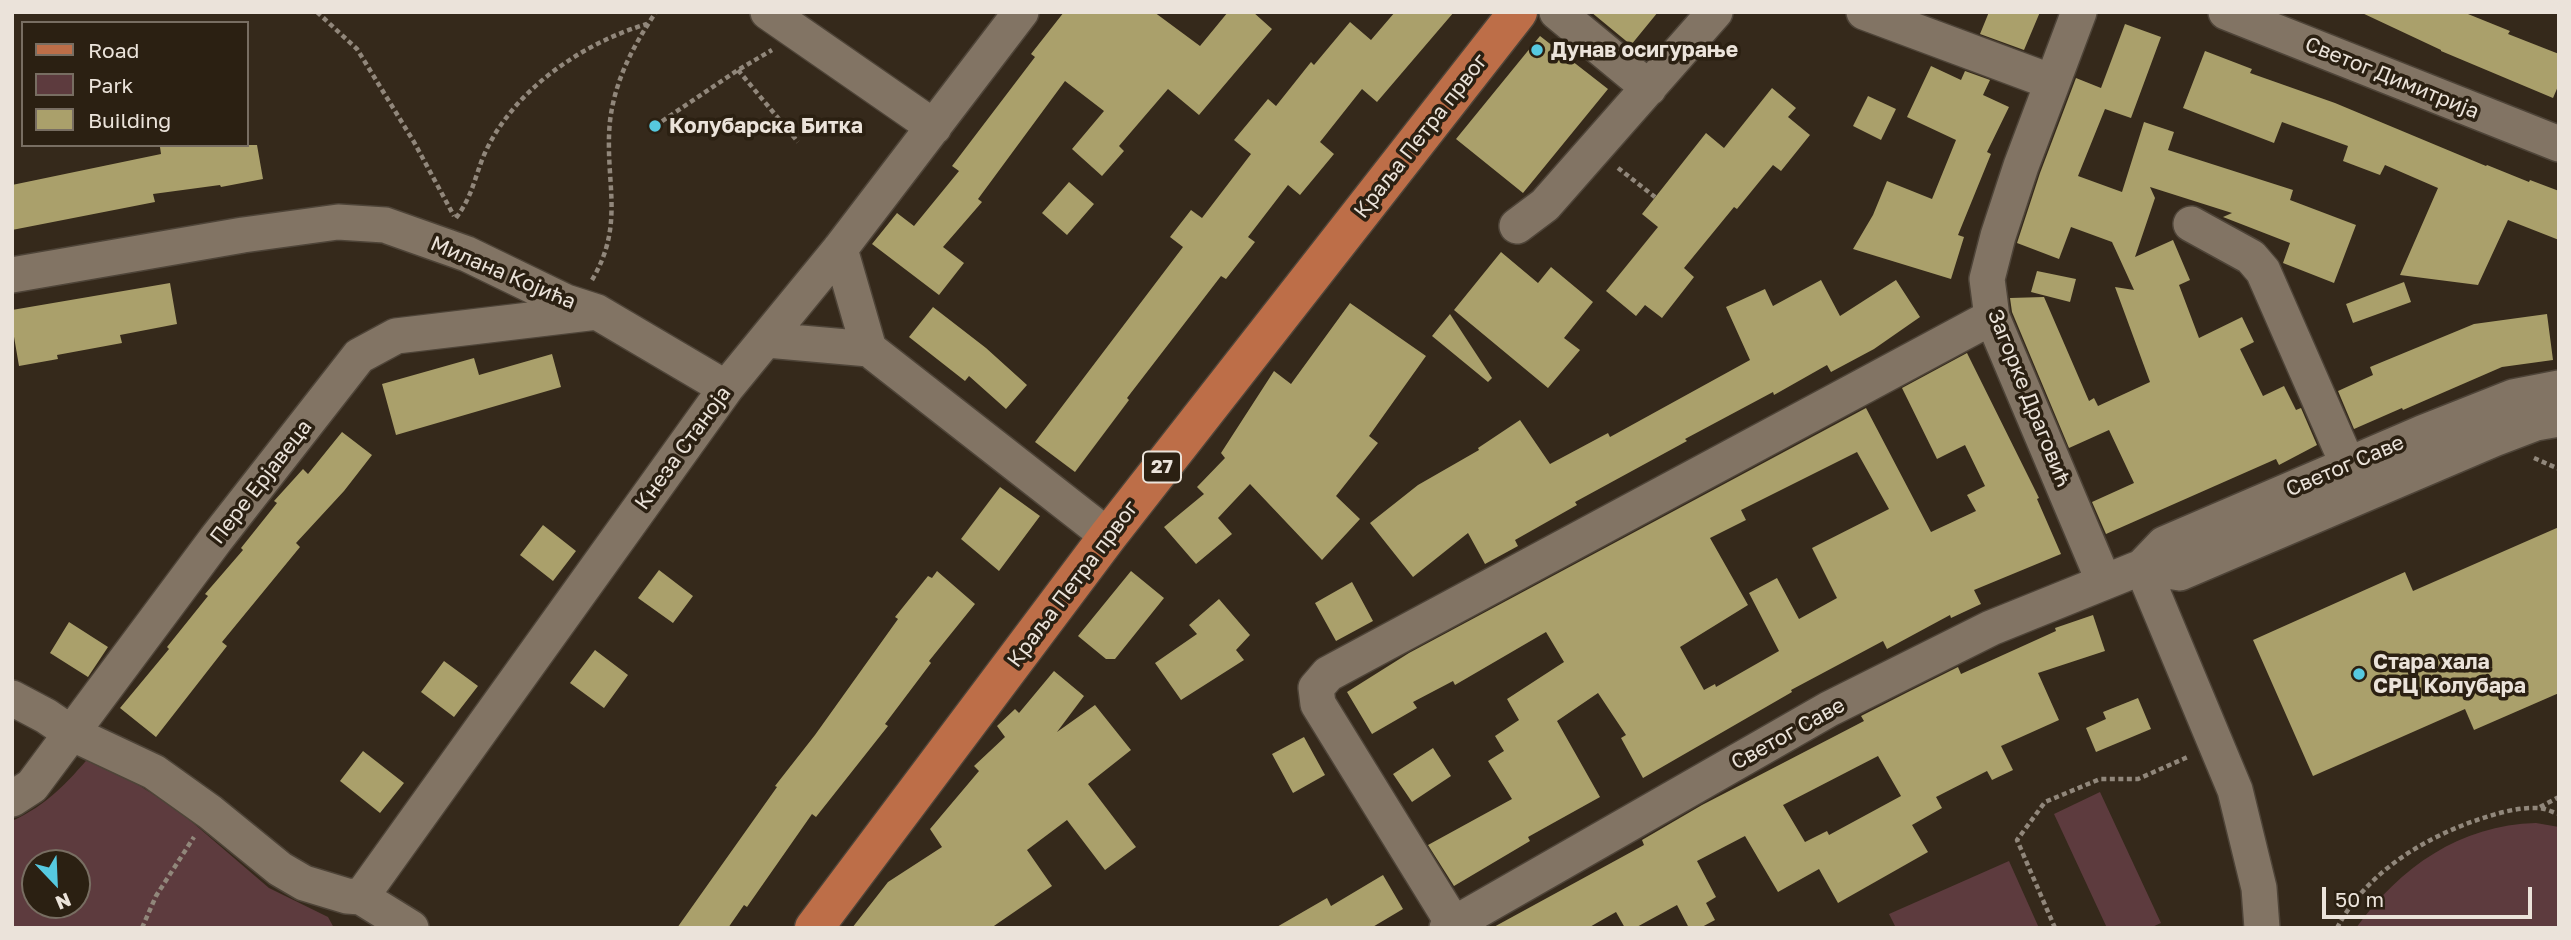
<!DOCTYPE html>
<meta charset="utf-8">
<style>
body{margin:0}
#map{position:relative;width:2571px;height:940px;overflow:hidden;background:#35291b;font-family:"Golos Text",sans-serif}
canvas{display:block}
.frame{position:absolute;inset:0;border:14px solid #ebe3da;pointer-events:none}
.legend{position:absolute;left:21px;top:21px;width:228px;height:126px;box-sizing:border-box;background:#2b2012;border:2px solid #786e62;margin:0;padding:9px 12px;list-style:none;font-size:21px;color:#ebe3da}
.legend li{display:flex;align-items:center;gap:14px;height:35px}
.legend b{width:35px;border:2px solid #786e62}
.north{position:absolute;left:21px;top:849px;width:70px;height:70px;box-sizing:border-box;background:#2b2012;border:2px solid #786e62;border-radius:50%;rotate:157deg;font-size:19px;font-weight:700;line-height:28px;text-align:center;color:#ebe3da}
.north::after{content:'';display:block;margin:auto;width:24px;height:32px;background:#56c9e0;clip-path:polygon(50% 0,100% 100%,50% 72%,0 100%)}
.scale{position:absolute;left:2322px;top:887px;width:210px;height:32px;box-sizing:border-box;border:4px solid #ebe3da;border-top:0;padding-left:9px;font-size:21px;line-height:24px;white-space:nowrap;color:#ebe3da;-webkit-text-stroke:5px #2b2012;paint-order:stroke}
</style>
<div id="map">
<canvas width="2571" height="940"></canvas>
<div class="frame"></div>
<ul class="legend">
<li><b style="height:9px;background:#bd6e48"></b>Road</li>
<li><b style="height:19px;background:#5d3b3e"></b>Park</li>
<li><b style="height:19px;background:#aaa06b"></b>Building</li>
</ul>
<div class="north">N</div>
<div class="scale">50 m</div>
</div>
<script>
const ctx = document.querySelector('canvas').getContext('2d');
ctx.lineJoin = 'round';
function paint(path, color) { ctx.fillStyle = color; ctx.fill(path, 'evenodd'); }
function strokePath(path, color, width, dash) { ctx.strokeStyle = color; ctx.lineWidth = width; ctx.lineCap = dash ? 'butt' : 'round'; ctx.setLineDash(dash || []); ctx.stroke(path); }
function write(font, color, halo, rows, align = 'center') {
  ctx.font = font + ' "Golos Text",sans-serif'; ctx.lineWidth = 7; ctx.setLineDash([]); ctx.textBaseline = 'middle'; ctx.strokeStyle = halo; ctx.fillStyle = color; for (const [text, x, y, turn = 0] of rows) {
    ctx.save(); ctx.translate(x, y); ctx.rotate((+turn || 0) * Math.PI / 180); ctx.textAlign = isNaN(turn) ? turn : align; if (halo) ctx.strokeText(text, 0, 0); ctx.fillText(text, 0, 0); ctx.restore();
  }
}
const green = new Path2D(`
 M91 755 178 810 269 888 328 917 334 928H12V821C47 805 67 783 91 755ZM35 863H77V905H35Z
 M2100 792 2161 923 2150 928H2107L2054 814Z
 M2536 823 2559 827V928H2356C2400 867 2460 825 2536 823Z
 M2009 861 2039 928H1896L1889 914Z`);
const building = new Path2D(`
 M1064 12H1154L1200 46 1228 12H1253L1272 29 1199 115 1168 89 1119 146 1124 151 1102 176 1072 149 1104 111 1065 81 978 199 982 202 943 247 964 263 939 295 872 244 897 213 914 226 959 171 952 166 1035 57 1031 54Z
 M1395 12H1454L1377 102 1362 89 1320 142 1334 154 1300 195 1288 185 1248 237 1255 242 1226 279 1221 276 1127 398 1129 400 1075 472 1035 442 1183 247 1170 237 1191 210 1202 218 1251 154 1234 140 1268 99 1276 106 1311 62 1314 65 1350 22 1371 40Z
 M1591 12H1658L1631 45Z
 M1989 12H2040L2024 50 1980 34Z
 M2360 12H2463L2510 31 2508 34 2559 54V84L2553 98 2441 51V50Z
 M2125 24 2161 37 2131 118 2105 109 2078 176 2122 192 2144 122 2174 132 2168 150 2293 190 2290 200 2356 225 2334 283 2283 263 2290 243 2223 217 2232 213 2150 187 2155 198 2135 257 2173 240 2190 280 2179 285 2199 338 2242 317 2254 342 2240 349 2263 396 2284 386 2296 410 2301 408 2317 445 2279 465 2276 459 2106 534 2092 502 2134 483 2109 430 2069 448 2012 312 2010 298 2044 297 2089 401 2094 398 2098 406 2150 382 2115 287 2134 290 2112 242 2071 227 2059 259 2017 243 2040 173 2076 78 2101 88Z
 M1540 36 1608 89 1523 193 1456 139Z
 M2205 51 2252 69 2250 73 2335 103 2486 166 2487 165 2529 182 2530 180 2559 191V240L2508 220 2478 285 2400 275 2438 188 2385 165 2380 175 2343 161 2348 146 2282 122 2274 143 2183 108Z
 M1931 66 1961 80 1965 71 1990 80 1983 95 2009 107 1987 152 1991 154 1958 235 1964 237 1951 279 1853 249 1873 215 1887 181 1932 199 1956 140 1907 117Z
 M1772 88 1796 108 1788 117 1810 135 1781 171 1773 165 1737 209 1734 207 1684 268 1694 277 1662 318 1645 305 1636 316 1606 291 1658 227 1642 214 1706 133 1724 148Z
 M1868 96 1896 109 1881 140 1853 126Z
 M172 145H257L263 179 221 187 220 185 153 194 155 202 12 230V185L161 154 160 147Z
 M1069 182 1094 204 1067 235 1042 213Z
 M1501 252 1538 283 1551 267 1593 302 1564 338 1580 350 1548 388 1454 310Z
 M2037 271 2076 279 2070 302 2031 292Z
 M1821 280 1840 316 1896 280 1920 317 1874 349 1831 372 1827 365 1774 395 1773 392 1685 439 1687 441 1575 502 1577 505 1515 540 1518 546 1485 564 1468 533 1413 577 1370 523 1418 485 1479 450 1478 448 1520 420 1550 464 1608 433 1610 437 1750 360 1726 307 1765 289 1773 306Z
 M2404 282 2411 302 2353 323 2346 304Z
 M170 283 177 324 120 335 122 343 57 355 58 359 19 366 12 325V310Z
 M1350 303 1426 356 1369 436 1378 443 1336 496 1360 519 1322 560 1250 484 1218 518 1232 534 1196 564 1164 527 1204 494 1197 487 1225 458 1221 453 1274 371 1291 384Z
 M933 307 986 348 1027 385 1006 409 969 376 965 381 909 337Z
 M1450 314 1492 378 1488 382 1432 336Z
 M2547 314 2553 360 2502 367 2403 410 2402 408 2354 429 2338 391 2373 375 2370 367 2474 324Z
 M1967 353 2039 498 2037 499 2061 554 1974 590 1981 604 1951 618 1950 615 1887 649 1883 641 1791 690 1792 692 1643 778 1621 738 1626 735 1598 693 1557 721 1600 797 1528 837 1530 841 1454 886 1428 845 1512 799 1488 761 1504 751 1495 736 1519 720 1507 699 1564 662 1546 632 1455 685 1453 681 1413 702 1417 708 1372 734 1347 692 1409 653 1866 408 1931 532 1976 511 1967 495 1985 486 1965 445 1937 459 1902 388ZM1857 452 1889 509 1812 548 1837 598 1799 619 1777 578 1749 593 1779 651 1716 687 1715 684 1704 690 1680 647 1748 605 1710 538 1746 520 1741 510Z
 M552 354 561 387 396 435 382 384 474 358 479 375Z
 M342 432 372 455 344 491 296 543 300 547 222 642 227 646 156 737 120 708 169 649 167 647 208 596 205 594 243 550 241 548 277 503 274 501 303 469 308 474Z
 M1000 487 1040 516 999 571 961 539Z
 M543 525 576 551 553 581 520 555Z
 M2559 527V693L2474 730 2465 709 2313 776 2253 640 2405 572 2413 591Z
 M659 570 693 596 673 623 638 598Z
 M937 571 975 604 929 661 931 663 885 724 888 726 816 817 812 814 747 907 744 905 728 928H677L777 787 775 786 815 735 898 619 895 617 928 576 932 578Z
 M1131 571 1164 598 1115 659H1106L1078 636Z
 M1352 582 1373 621 1336 641 1315 603Z
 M1219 599 1250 635 1236 650 1244 660 1181 700 1155 663 1197 634 1189 625Z
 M2093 615 2105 651 2038 673 2059 720 2001 746 2013 770 1992 780 1987 771 1936 797 1942 808 1912 825 1928 852 1838 903 1819 869 1778 892 1745 836 1697 861 1716 897 1706 903 1715 920 1700 928H1689L1677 905 1635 928H1625L1616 912 1588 928H1492L1644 845 1642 840 1702 805 1864 721 1861 716 1906 693 1958 667 1961 674 2056 631 2055 628ZM1878 756 1901 796 1829 835 1827 831 1805 842 1783 805Z
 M69 622 108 647 88 677 50 653Z
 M595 650 628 675 604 708 570 683Z
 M444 661 478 686 454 717 421 692Z
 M1054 671 1084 696 1057 732 1095 705 1131 750 1088 784 1136 847 1105 870 1067 820 1027 850 1052 886 991 928H852L888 882 942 847 930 829 979 771 974 766 1005 737 997 726 1015 709 1019 713Z
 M2138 698 2151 729 2096 752 2086 728 2106 719 2103 712Z
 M1304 737 1325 775 1293 793 1272 754Z
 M1433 748 1451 776 1412 802 1393 774Z
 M363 751 404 783 380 813 340 781Z
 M1383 875 1403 909 1371 928H1275L1327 898 1331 906Z`);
const path = new Path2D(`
 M317 12 357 49 414 142 454 216
 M738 70 798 142
 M655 126 738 70 772 50
 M1618 168 1655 197
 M456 218C473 195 474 179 484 155 512 91 582 43 647 24
 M592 280C626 223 604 181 610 121 615 80 633 46 656 12
 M2534 458 2559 469
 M2540 807 2559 797
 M142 928 156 896 194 837
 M2055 928 2017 840 2045 802 2100 779H2138L2190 756
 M2337 928C2366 873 2423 838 2480 819 2498 813 2519 807 2538 808 2545 808 2552 812 2559 814`);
const minor = new Path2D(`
 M768 12 934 127
 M1557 12 1649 88
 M1864 12 2052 82
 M2079 12 2021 166 1998 236 1987 279 1992 317 2104 582
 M2226 12 2559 144
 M2191 224 2251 257 2263 271 2348 465
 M1517 226 1545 205 1715 12
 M840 249 869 349
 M12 275 243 235 338 222 385 225 467 254 566 302 597 312 726 388
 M767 340 869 349 1108 536
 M2142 567 2180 573 2494 439 2536 423 2559 419
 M2142 567 2235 790 2259 888 2262 928
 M12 698 46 716 71 733 154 772 210 812 280 869 304 883 347 896 361 897 411 928
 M12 799 32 786 216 539 359 356 396 336 597 312
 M361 897 726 388 840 249 1021 12
 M1447 928 1829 709 1991 628 2142 567 2164 544 2422 433 2513 397 2559 388
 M1456 928 1318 704 1316 688 1328 674 1992 317`);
const major = new Path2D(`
 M814 928 1108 536 1518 12`);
const markers = [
 [1537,50,7,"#56c9e0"],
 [655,126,7,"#56c9e0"],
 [2359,674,7,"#56c9e0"]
];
const shields = [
 [1162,467,38]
];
const shieldNames = [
 ["27",1162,467]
];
const poiNames = [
 ["Дунав осигурање",1551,50],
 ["Колубарска Битка",669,126],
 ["Стара хала",2373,662],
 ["СРЦ Колубара",2373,686]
];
const streetNames = [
 ["Светог Димитрија",2392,78,22],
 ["Краља Петра првог",1421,136,-52],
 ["Милана Којића",503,273,23],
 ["Загорке Драговић",2029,398,68],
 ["Кнеза Станоја",683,448,-54],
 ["Светог Саве",2345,466,-23],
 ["Пере Ерјавеца",261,482,-52],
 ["Краља Петра првог",1073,584,-53],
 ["Светог Саве",1788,734,-29]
];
paint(green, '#5d3b3e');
paint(building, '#aaa06b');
strokePath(minor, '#4e4438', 38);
strokePath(major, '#4e4438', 41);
strokePath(path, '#91877b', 4.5, [5, 3.5]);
strokePath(minor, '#827464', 35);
strokePath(major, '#bd6e48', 38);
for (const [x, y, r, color] of markers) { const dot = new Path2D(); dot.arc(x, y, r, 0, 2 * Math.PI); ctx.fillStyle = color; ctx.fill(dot); strokePath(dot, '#2b2012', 2.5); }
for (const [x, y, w] of shields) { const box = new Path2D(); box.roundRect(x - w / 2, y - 15.5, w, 31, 5); ctx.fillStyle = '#2b2012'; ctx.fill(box); strokePath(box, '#ebe3da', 2); }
write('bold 19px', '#ebe3da', null, shieldNames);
write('bold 21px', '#ebe3da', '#2b2012', poiNames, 'left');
write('21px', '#ebe3da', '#2b2012', streetNames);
</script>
